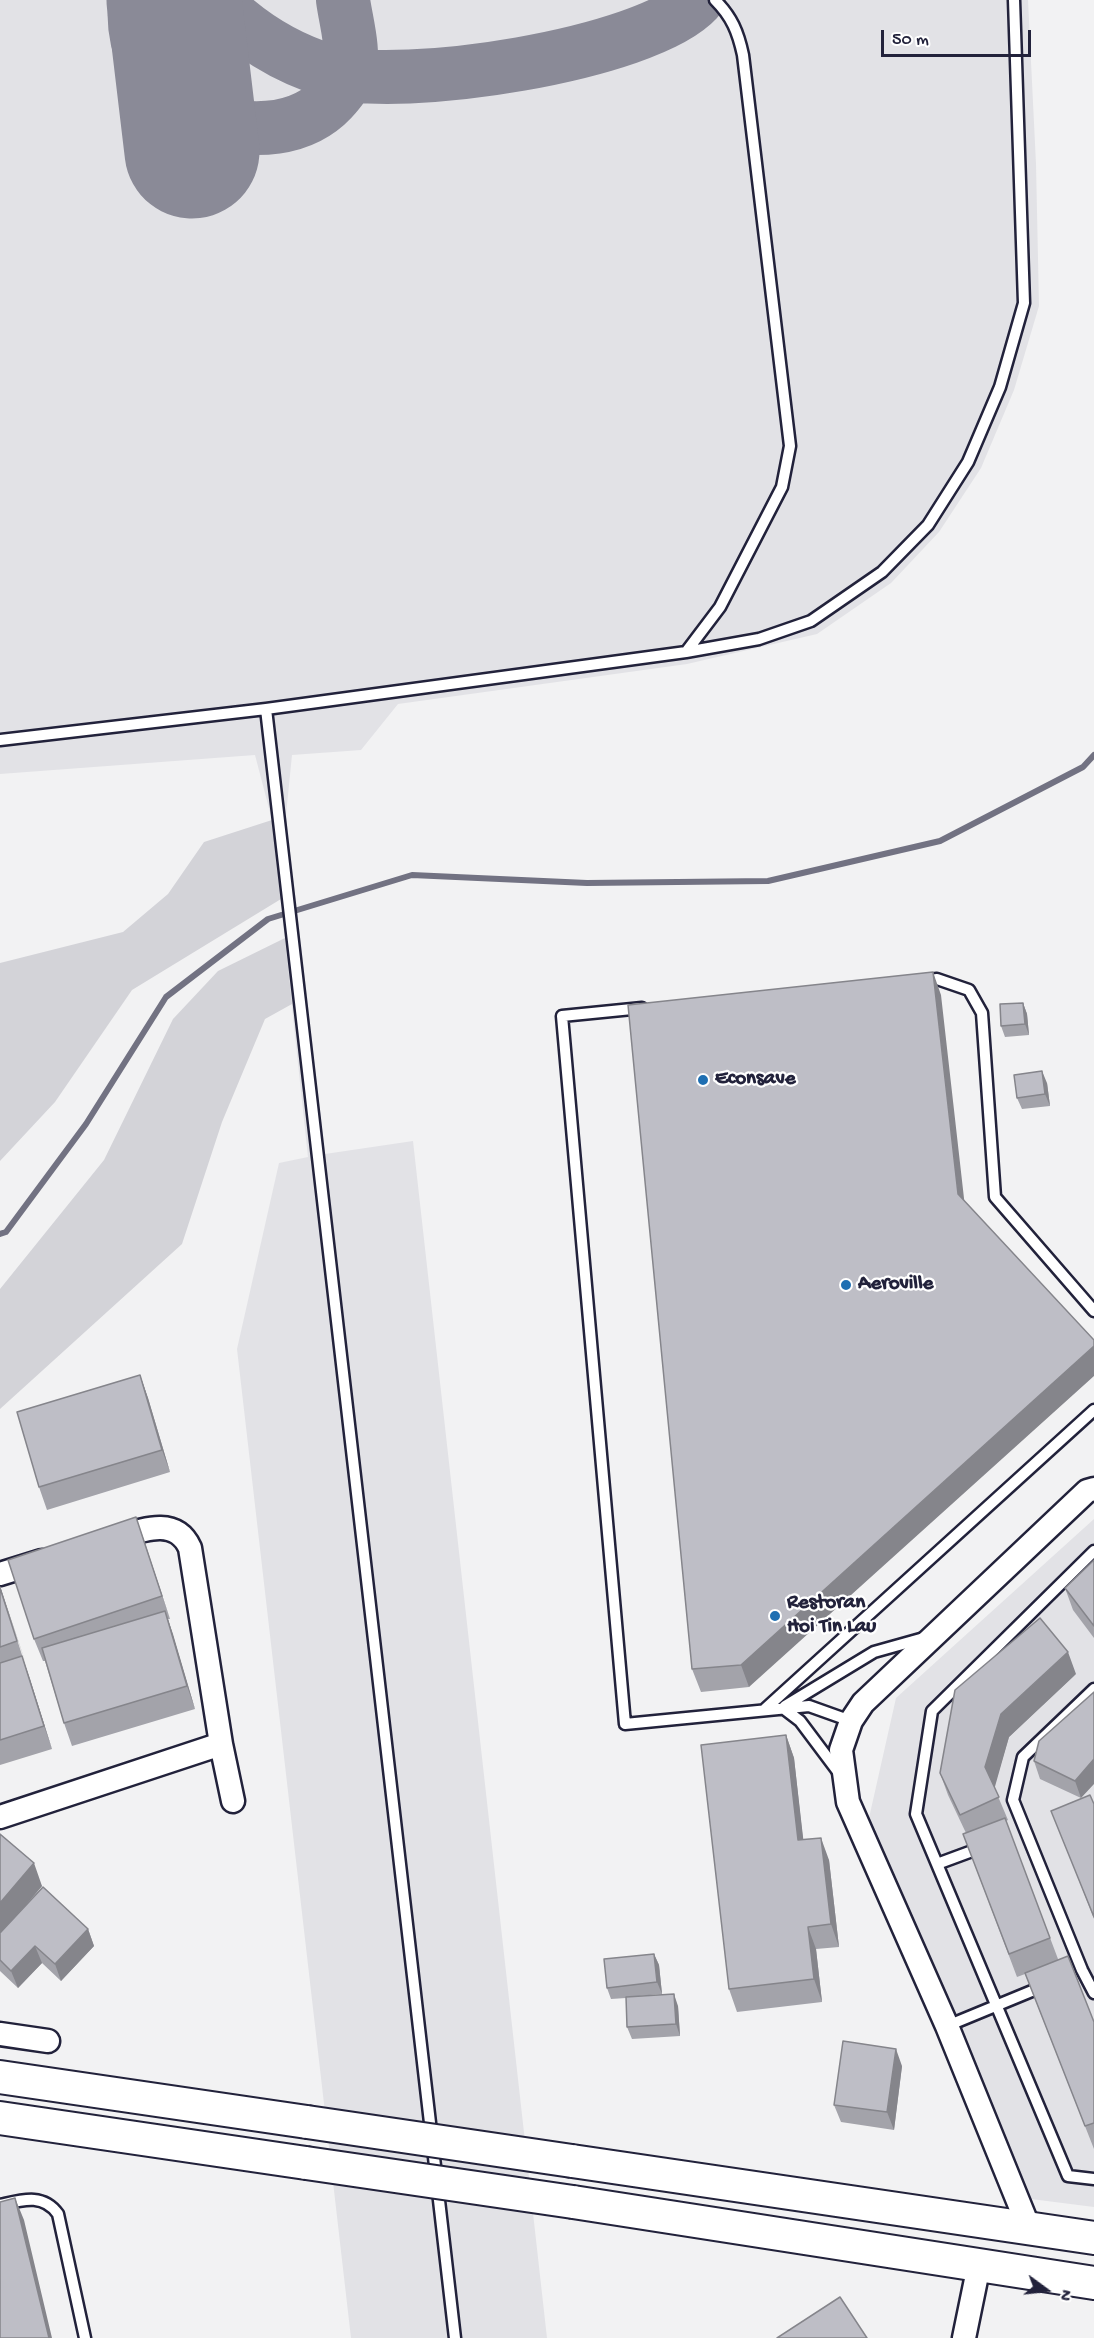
<!DOCTYPE html>
<style>
body{margin:0}
#map{position:relative;width:1094px;height:2338px;overflow:hidden;background:#f2f2f3;font-family:"Gochi Hand",sans-serif}
canvas{display:block}
.north{position:absolute;left:1016px;top:2260px;width:60px;height:60px;-webkit-text-stroke:4px #fff;paint-order:stroke;rotate:105deg;font-size:16px;font-weight:700;line-height:24px;text-align:center;color:#22223b}
.north::after{content:'';display:block;margin:auto;width:21px;height:27px;background:#22223b;clip-path:polygon(50% 0,100% 100%,50% 72%,0 100%)}
.scale{position:absolute;left:881px;top:30px;width:150px;height:27px;box-sizing:border-box;border:3px solid #22223b;border-top:0;padding-left:8px;font-size:18px;line-height:21px;white-space:nowrap;color:#22223b;-webkit-text-stroke:4px #fff;paint-order:stroke}
</style>
<div id="map">
<canvas width="1094" height="2338"></canvas>
<div class="north">N</div>
<div class="scale">50 m</div>
</div>
<script>
const ctx = document.querySelector('canvas').getContext('2d');
ctx.lineJoin = 'round';
function paint(path, color) { ctx.fillStyle = color; ctx.fill(path, 'evenodd'); }
function strokePath(path, color, width, dash) { ctx.strokeStyle = color; ctx.lineWidth = width; ctx.lineCap = dash ? 'butt' : 'round'; ctx.setLineDash(dash || []); ctx.stroke(path); }
function write(font, color, halo, rows, align = 'center') {
  ctx.font = font + ' "Gochi Hand",sans-serif'; ctx.lineWidth = 4.5; ctx.setLineDash([]); ctx.textBaseline = 'middle'; ctx.strokeStyle = halo; ctx.fillStyle = color; for (const [text, x, y, turn = 0] of rows) {
    ctx.save(); ctx.translate(x, y); ctx.rotate((+turn || 0) * Math.PI / 180); ctx.textAlign = isNaN(turn) ? turn : align; if (halo) ctx.strokeText(text, 0, 0); ctx.fillText(text, 0, 0); ctx.restore();
  }
}
const built = new Path2D(`
 M0 0H1028L1036 164 1039 306 1014 390 981 468 939 532 891 583 817 634 687 664 398 704 361 750 292 755 286 815 325 1154 413 1141 547 2338H351L237 1349 279 1163 308 1157 272 820 255 755 0 774Z
 M1094 1519V2207L1031 2199 869 1818 896 1698Z`);
const green = new Path2D(`
 M272 820 281 899 132 990 55 1102 0 1161V963L123 932 168 894 204 842Z
 M285 938 292 1004 265 1019 222 1122 182 1244 0 1409V1289L104 1160 173 1019 218 971Z`);
const stream = new Path2D(`
 M0 1234 6 1232 86 1124 166 997 268 919 412 875 587 883 768 881 940 841 1083 767 1094 755`);
const taxiway = new Path2D(`
 M136 0C129 40 152 94 187 116 193 120 205 121 213 123 254 132 301 132 332 99 339 91 346 83 349 72 355 51 346 22 343 0
 M214 0C247 34 283 57 329 71 400 92 646 55 697 0`);
const runway = new Path2D(`
 M174 0 192 151`);
const service = new Path2D(`
 M686 652 720 607 782 487 790 446 743 55C738 32 732 17 715 0
 M266 709 455 2338
 M0 740 266 709 686 652 759 639 811 621 882 572 928 525 968 462 1000 387 1024 303 1014 0
 M923 981 937 979 969 990 982 1013 995 1197 1094 1311
 M642 1008 562 1016 625 1724 809 1706 851 1721
 M1094 1551 932 1711 916 1814 1068 2176 1094 2179
 M1094 1689 1023 1757 1013 1800 1082 1970 1094 1993
 M785 1706 874 1652 924 1638
 M783 1708 800 1721 839 1773
 M765 1709 1094 1410
 M937 1864 983 1847
 M947 2026 1044 1986
 M0 2205C22 2200 43 2193 58 2214L85 2338`);
const minor = new Path2D(`
 M113 1539C140 1531 175 1515 190 1548L221 1744 233 1801
 M0 1574 42 1561
 M0 1817 221 1744
 M0 2034 48 2041
 M1029 2228 947 2026 848 1802 841 1750 851 1721 863 1703 1087 1491 1094 1489
 M964 2338 979 2265`);
const secondary = new Path2D(`
 M0 2077 307 2122
 M0 2118 306 2163
 M572 2161 1094 2238
 M573 2202 1094 2283`);
const secondaryBridge = new Path2D(`
 M307 2122 572 2161
 M306 2163 573 2202`);
const wall = new Path2D(`
 M941 995 749 1687 701 1692 692 1669Z
 M1023 1003 1027 1014 1029 1035 1005 1037 1001 1026Z
 M1047 1083 1050 1106 1022 1109 1017 1098Z
 M140 1375 148 1398 170 1472 47 1510 39 1487Z
 M136 1517 170 1619H168L195 1709 72 1746 64 1723 45 1661H43L34 1639Z
 M1094 1560V1638L1073 1610 1065 1588Z
 M0 1586 52 1749 0 1765Z
 M1076 1674 1009 1737 994 1787 1008 1820 1006 1821 1058 1959 1094 2022V2149L1025 1974 1017 1977 963 1834 966 1833 948 1795 940 1773Z
 M1094 1692 1081 1798 1040 1779 1034 1761Z
 M786 1735 794 1758 803 1840 829 1860 839 1947 816 1949 822 2002 737 2012 729 1989Z
 M1094 1804V1919L1052 1811Z
 M0 1834 42 1886 24 1908 88 1929 94 1946 61 1981 42 1963 18 1988 0 1971Z
 M654 1954 659 1965 662 1994 639 1996 678 2006 680 2036 632 2039 627 2027 626 1998 611 1999 607 1988Z
 M902 2066 894 2130 841 2122 834 2105Z`);
const shadedWall = new Path2D(`
 M933 972 941 995 966 1216 958 1194Z
 M1023 1003 1027 1014 1029 1035 1025 1024Z
 M1042 1071 1047 1083 1050 1106 1045 1094Z
 M1094 1346V1376L749 1687 741 1665Z
 M140 1375 148 1398 170 1472 162 1450Z
 M136 1517 144 1540 170 1619 162 1596Z
 M0 1586 26 1664 0 1588Z
 M165 1611 173 1634 195 1709 187 1686Z
 M1068 1652 1076 1674 1009 1737 994 1790 985 1767 1001 1714Z
 M22 1656 30 1679 52 1749 44 1726Z
 M786 1735 794 1758 806 1863 798 1840Z
 M1094 1759V1784L1081 1798 1075 1781Z
 M821 1838 829 1860 839 1947 831 1924Z
 M34 1863 42 1886 0 1935V1903Z
 M808 1927 816 1949 822 2002 814 1979Z
 M88 1929 94 1946 61 1981 55 1964Z
 M35 1946 42 1963 18 1988 11 1971Z
 M654 1954 659 1965 662 1994 657 1982Z
 M674 1994 678 2006 680 2036 676 2024Z
 M896 2049 902 2066 894 2130 887 2112Z
 M15 2198 24 2220 52 2338H49Z`);
const building = new Path2D(`
 M933 972 958 1194 1094 1340V1346L741 1665 692 1669 628 1005Z
 M1023 1003 1025 1024 1001 1026 1000 1004Z
 M1042 1071 1045 1094 1017 1098 1014 1075Z
 M140 1375 162 1450 39 1487 17 1412Z
 M136 1517 162 1596 34 1639 8 1560Z
 M1094 1560V1626L1065 1588Z
 M0 1588 17 1641 0 1647Z
 M165 1611 187 1686 64 1723 42 1648Z
 M1040 1618 1068 1652 1001 1714 985 1767 999 1797 960 1815 940 1773 955 1690Z
 M22 1656 44 1726 0 1740V1663Z
 M1094 1692V1759L1075 1781 1034 1761 1039 1741Z
 M786 1735 798 1840 821 1838 831 1924 808 1927 814 1979 729 1989 701 1745Z
 M1090 1795 1094 1804V1917L1051 1811Z
 M1005 1818 1050 1938 1009 1954 963 1834Z
 M0 1834 34 1863 0 1903Z
 M43 1887 88 1929 55 1964 35 1946 11 1971 0 1960V1933Z
 M654 1954 657 1982 607 1988 604 1959Z
 M1068 1956 1094 2022V2123L1085 2126 1025 1973Z
 M674 1994 676 2024 627 2027 626 1997Z
 M843 2041 896 2049 887 2112 834 2105Z
 M15 2198 49 2338H0V2202Z
 M840 2297 867 2338H777Z`);
const markers = [
 [703,1080,6,"#1f6fb2"],
 [846,1285,6,"#1f6fb2"],
 [775,1616,6,"#1f6fb2"]
];
const poiNames = [
 ["Econsave",715,1080],
 ["Aeroville",858,1285],
 ["Restoran",787,1604],
 ["Hoi Tin Lau",787,1628]
];
paint(built, '#e2e2e6');
paint(green, '#d3d3d8');
strokePath(stream, '#727282', 6);
strokePath(taxiway, '#8a8a97', 54);
strokePath(runway, '#8a8a97', 135);
strokePath(service, '#22223b', 15);
strokePath(minor, '#22223b', 27);
strokePath(secondary, '#22223b', 36);
strokePath(service, '#fff', 10);
strokePath(minor, '#fff', 22);
strokePath(secondary, '#fff', 32);
strokePath(secondaryBridge, '#22223b', 36, []);
strokePath(secondaryBridge, '#fff', 32);
paint(wall, '#a3a3aa');
paint(shadedWall, '#85858b');
paint(building, '#bebec6');
strokePath(building, '#85858b', 1.5);
for (const [x, y, r, color] of markers) { const dot = new Path2D(); dot.arc(x, y, r, 0, 2 * Math.PI); ctx.fillStyle = color; ctx.fill(dot); strokePath(dot, '#fff', 2); }
write('bold 21px', '#22223b', '#fff', poiNames, 'left');
</script>
